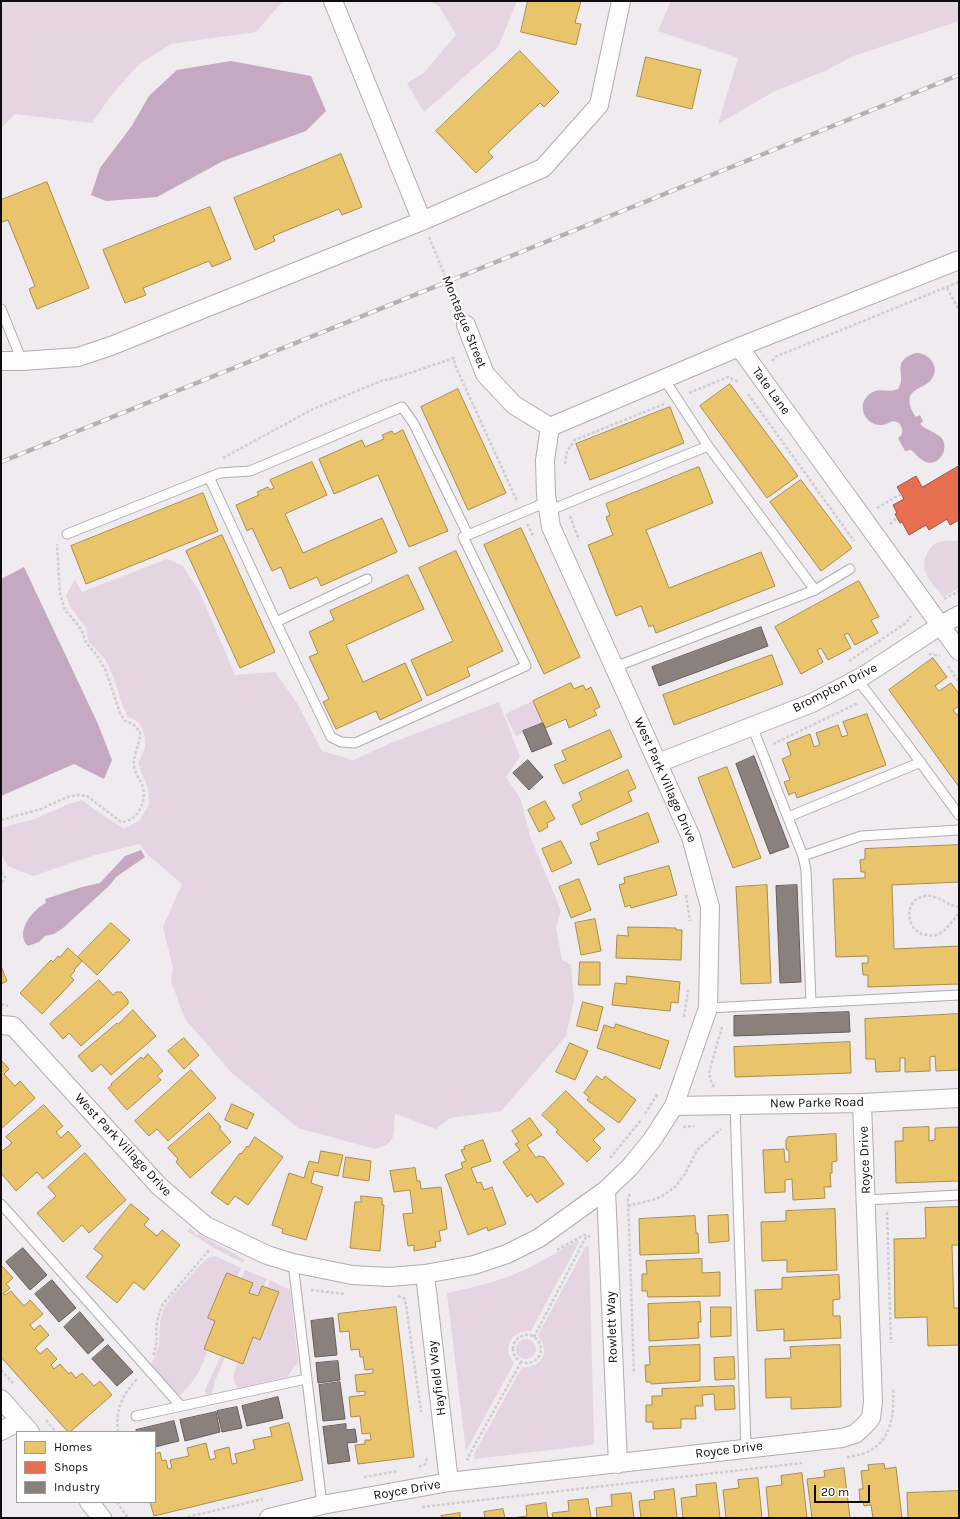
<!DOCTYPE html>
<style>
body{margin:0}
#map{position:relative;width:960px;height:1519px;overflow:hidden;background:#efebee;font-family:Karla,sans-serif}
canvas{display:block}
.frame{position:absolute;inset:0;border:2px solid #0e0c0e;pointer-events:none}
.legend{position:absolute;left:16px;top:1431px;width:140px;height:72px;box-sizing:border-box;background:#fff;border:1px solid #9f9e9f;margin:0;padding:5px 7px;list-style:none;font-size:12px;color:#0e0c0e}
.legend li{display:flex;align-items:center;gap:8px;height:20px}
.legend b{width:20px;border:1px solid #9f9e9f}
.scale{position:absolute;left:814px;top:1485px;width:56px;height:18px;box-sizing:border-box;border:2px solid #0e0c0e;border-top:0;padding-left:5px;font-size:12px;line-height:14px;white-space:nowrap;color:#0e0c0e;-webkit-text-stroke:3px #fff;paint-order:stroke}
</style>
<div id="map">
<canvas width="960" height="1519"></canvas>
<div class="frame"></div>
<ul class="legend">
<li><b style="height:11px;background:#e9c46a"></b>Homes</li>
<li><b style="height:11px;background:#e76f51"></b>Shops</li>
<li><b style="height:11px;background:#8a817c"></b>Industry</li>
</ul>
<div class="scale">20 m</div>
</div>
<script>
const ctx = document.querySelector('canvas').getContext('2d');
ctx.lineJoin = 'round';
function paint(path, color) { ctx.fillStyle = color; ctx.fill(path, 'evenodd'); }
function strokePath(path, color, width, dash) { ctx.strokeStyle = color; ctx.lineWidth = width; ctx.lineCap = dash ? 'butt' : 'round'; ctx.setLineDash(dash || []); ctx.stroke(path); }
function write(font, color, halo, rows, align = 'center') {
  ctx.font = font + ' Karla,sans-serif'; ctx.lineWidth = 4; ctx.setLineDash([]); ctx.textBaseline = 'middle'; ctx.strokeStyle = halo; ctx.fillStyle = color; for (const [text, x, y, turn = 0] of rows) {
    ctx.save(); ctx.translate(x, y); ctx.rotate((+turn || 0) * Math.PI / 180); ctx.textAlign = isNaN(turn) ? turn : align; if (halo) ctx.strokeText(text, 0, 0); ctx.fillText(text, 0, 0); ctx.restore();
  }
}
const green = new Path2D(`
 M1 1H283L256 32 171 44 139 64 110 97 92 123 15 114 1 128Z
 M429 1H517L498 47 424 112 407 83 424 73 456 35 439 6Z
 M671 1H959V21L853 56 827 70 773 92 718 124 738 58 658 31Z
 M946 541H959V588L943 597C932 582 917 571 928 552 932 544 937 542 946 541Z
 M167 559 183 566 200 593 235 675 275 672 297 703 322 751 353 760 391 743 499 702 520 757 506 777 521 800 530 836 561 911 556 927 562 960 571 965 574 1000 566 1036 501 1111 450 1118 436 1129 395 1114C393 1134 398 1143 375 1149L298 1128 232 1073 185 1019 171 981 173 968 163 927 182 884 147 854 140 844 95 855 33 876 8 866 1 854V828L35 819 66 805 82 800 98 812 124 829 140 820 149 804 148 789 138 763C140 758 145 751 145 745 146 732 141 720 128 717L122 704 114 678 105 659 89 642 86 628 71 608 66 596 75 579 82 592Z
 M533 701 543 723 523 731 524 733 516 736 505 714Z
 M190 1228 195 1232 194 1234 197 1236 199 1234 245 1260 243 1263 214 1248 187 1231Z
 M578 1240 579 1242 531 1331C512 1330 501 1347 514 1363L466 1451 447 1293C470 1288 493 1283 515 1274 537 1265 557 1252 578 1240Z
 M586 1246 589 1247 594 1444 592 1445 475 1459 474 1454 522 1367C532 1369 545 1361 544 1350 544 1344 541 1340 538 1335Z
 M215 1256 241 1268 237 1277 227 1273 208 1318 215 1321C209 1348 202 1377 180 1395L175 1393 151 1366 159 1345 160 1322 164 1308 170 1299 203 1262 209 1257Z
 M245 1270 267 1279 264 1286H262L258 1296 249 1293 253 1283 241 1278Z
 M270 1280 290 1290 298 1362 287 1377 238 1388C231 1378 234 1372 238 1362L243 1363 253 1337 260 1340 279 1293 267 1287Z
 M516 1349a10 10 0 1 1 20 0a10 10 0 1 1-20 0Z
 M221 1355 225 1357 215 1381 212 1394 207 1395 205 1391 206 1388Z`);
const water = new Path2D(`
 M231 61 311 76 326 111 306 131 223 161 157 197 106 201 91 195 100 168 131 127 149 96 177 70Z
 M915 353C930 352 942 369 930 381 925 387 914 388 910 396 908 404 912 412 916 417L920 415 923 421 920 424C927 431 939 433 943 440 948 451 939 466 926 462 920 460 916 454 911 450L905 451 898 438C904 434 903 429 899 423L894 421C889 422 884 426 879 425 863 423 856 403 871 393 880 387 888 393 898 389 908 374 889 363 915 353Z
 M24 567 98 724 112 760 104 779 74 764 1 796V579Z
 M141 850 145 857 116 877 110 885 63 928 54 934 45 936 39 942 28 946C14 933 33 909 46 903L45 899 82 887 100 883 125 856Z`);
const homes = new Path2D(`
 M528 1H581L575 23 581 24 576 45 521 32Z
 M520 51 559 92 544 107 540 103 488 152 493 157 476 173 436 131Z
 M646 57 701 70 692 109 637 96Z
 M341 154 362 207 342 215 339 209 273 236 275 241 255 250 234 198Z
 M47 182 89 288 37 309 29 289 35 286 8 220 2 222 1 219V200Z
 M210 207 231 259 212 267 209 261 143 288 146 295 125 303 103 250Z
 M730 384 798 476 767 498 700 406Z
 M458 389 506 493 468 510 421 407Z
 M670 407 684 443 590 480 576 444Z
 M403 430 448 531 409 547 378 475 334 494 319 459 362 440 365 447 384 439 382 435 392 431 394 434Z
 M312 462 327 495 285 514 303 553 382 518 397 552 321 586 317 577 290 589 281 567 272 571 252 528 247 531 236 505 259 495 257 492 268 487 270 490 274 488 270 480Z
 M699 467 713 503 646 530 669 588 761 552 775 586 656 633 653 625 649 627 641 606 616 616 588 545 613 535 606 517 610 515 606 504Z
 M801 480 852 548 821 571 770 502Z
 M203 493 218 531 86 584 71 546Z
 M521 528 580 657 544 674 484 545Z
 M222 535 275 652 240 668 186 551Z
 M456 551 503 651 467 668 470 676 427 696 411 660 453 641 419 568Z
 M408 575 424 609 346 645 363 682 405 663 422 700 380 720 376 711 336 729 323 702 329 699 309 657 318 653 309 632 334 620 330 611Z
 M859 581 879 617 871 620 878 633 855 645 848 633 844 635 851 648 828 660 821 648 817 650 823 662 801 674 775 627Z
 M772 655 783 684 674 725 663 695Z
 M933 658 947 677 935 686 939 691 951 683 959 694V706L953 710 957 715 959 714V787L889 690Z
 M571 683 574 689 583 685 586 690 591 687 600 707 594 710 597 715 569 728 566 719 545 728 533 701Z
 M867 714 886 765 797 798 795 792 789 795 784 782 790 780 782 759 791 755 787 743 810 734 814 747 820 745 816 733 838 725 842 737 848 735 843 722Z
 M610 730 622 757 563 784 554 765 566 760 562 751Z
 M727 767 761 858 733 868 698 778Z
 M628 770 636 788 628 792 632 801 581 825 572 805 582 800 579 793Z
 M545 801 555 819 547 823 548 827 539 832 528 810Z
 M648 813 659 842 598 865 590 843 599 840 597 833Z
 M561 841 572 863 552 872 542 849Z
 M959 845V882L892 885 894 949 959 946V984L868 987V975H863L862 963H868V956L836 957 833 879 865 878V872H861L860 860 865 859V849Z
 M669 866 677 895 631 908 630 905 625 907 619 885 625 883 624 878Z
 M579 879 591 910 571 918 559 887Z
 M767 885 771 983 741 984 736 887Z
 M595 919 601 951 581 955 575 923Z
 M111 923 130 940 97 975 78 957Z
 M628 927 676 928V930H682L681 960 616 958 617 935 628 936Z
 M68 948 82 961 74 970 75 971 70 976 74 980 42 1014 20 993 51 960 53 962 58 956 60 957Z
 M580 962H600V985H579Z
 M1 966 7 981 1 984Z
 M627 976 680 982 678 1003 671 1002 670 1011 612 1005 615 983 626 984Z
 M99 980 113 995 116 992H121L128 1000V1004L81 1046 69 1033 63 1039 50 1024Z
 M583 1002 603 1007 597 1031 577 1026Z
 M133 1010 156 1036 111 1075 101 1064 92 1072 78 1056 117 1023 118 1024Z
 M959 1014V1070L936 1071 935 1056 930 1057V1071L905 1072V1058H900V1071L876 1072 875 1059H866L865 1019Z
 M616 1024 669 1041 660 1069 597 1048 604 1025 614 1028Z
 M184 1038 199 1055 184 1069 168 1051Z
 M850 1042 851 1073 735 1077 734 1047Z
 M570 1043 588 1051 575 1080 556 1072Z
 M148 1054 163 1071 157 1076 161 1080 127 1110 108 1088 112 1085 111 1084 141 1057 143 1059Z
 M1 1060 9 1069 4 1074 15 1086 20 1081 35 1098 1 1129Z
 M191 1070 216 1098 168 1141 157 1129 149 1136 135 1121Z
 M597 1076 602 1080 605 1076 636 1100 619 1123 587 1100 589 1097 584 1093Z
 M566 1091 605 1129 593 1140 601 1148 587 1162 556 1132 558 1130 542 1115Z
 M232 1104 254 1114 247 1129 225 1120Z
 M44 1105 63 1126 56 1132 61 1138 68 1131 81 1146 43 1179 37 1172 16 1191 1 1173V1152L12 1143 6 1137Z
 M209 1113 221 1127 219 1128 231 1142 190 1178 176 1162 178 1159 168 1148Z
 M530 1118 542 1135 527 1145 536 1158 538 1156 544 1157 564 1184 537 1203 531 1194 527 1197 503 1162 520 1150 515 1144 519 1142 512 1131Z
 M929 1127V1141L935 1140V1128L959 1127V1181L896 1183 895 1141H903V1128Z
 M836 1134 837 1161 832 1162V1173H830L831 1187H824L825 1198 793 1200 792 1179 785 1180V1192L765 1193 763 1150 784 1149 785 1162H789V1151L786 1149V1140L788 1137Z
 M255 1137 283 1157 248 1205 235 1196 228 1205 211 1193 240 1153 241 1154 247 1146 248 1147Z
 M483 1140 491 1161 471 1168 477 1183 481 1182 484 1190 492 1187 506 1224 488 1231 487 1227 468 1235 445 1175 463 1168 461 1163 466 1161 461 1150 465 1149 464 1147Z
 M321 1151 343 1155 338 1176 314 1171 311 1183 323 1187 306 1240 282 1233 283 1229 272 1225 289 1173 304 1178 309 1161 318 1163Z
 M85 1153 126 1200 89 1233 82 1225 63 1242 37 1213 56 1196 48 1187Z
 M346 1157 371 1161 369 1181 343 1177Z
 M415 1168 417 1181H420L421 1189 441 1187 447 1229 439 1231 441 1241 435 1242 436 1247 414 1251V1245L408 1246 403 1214 413 1213 410 1190 394 1192 390 1171Z
 M361 1196 382 1198V1205H384L380 1251 350 1248 355 1202H361Z
 M131 1204 149 1219 144 1225 157 1236 162 1230 180 1245 144 1290 134 1282 117 1303 86 1277 103 1256 94 1249Z
 M959 1207V1245H952L954 1308H959V1345L928 1346 927 1317 895 1318 894 1239 926 1238 925 1208Z
 M835 1209 837 1270 787 1272V1260L762 1261 761 1222 786 1221V1211Z
 M728 1215 729 1241 709 1243 708 1216Z
 M695 1216 696 1233H698L699 1253 640 1255 639 1219Z
 M702 1259V1273L720 1272V1296L648 1297 647 1291H642V1274H647L646 1261Z
 M1 1265 13 1278 6 1284 10 1288 3 1294 5 1295 11 1291 24 1306 30 1300 43 1314 30 1325 34 1330 40 1325 49 1335 35 1348 40 1354 47 1348 57 1359 51 1365 54 1369 60 1364 69 1374 71 1372 76 1378 82 1373 94 1386 100 1381 112 1395 70 1432H68L1 1357Z
 M227 1273 253 1283 249 1293 258 1296 262 1286 279 1292 260 1340 253 1337 243 1364 204 1349 215 1321 208 1318Z
 M839 1275 840 1299 833 1300V1316H840L841 1338 784 1341V1329L757 1331 755 1290 782 1289V1278Z
 M700 1302 701 1322H698L699 1338 649 1341 648 1304Z
 M396 1307 414 1457 358 1464 355 1445 365 1444V1440H371L370 1433 362 1434 360 1416 351 1417 349 1397 365 1395V1391L357 1392 355 1375 373 1373V1369L365 1370 363 1357H360L359 1349 351 1350 349 1331 340 1332 338 1314Z
 M711 1307H731V1336L711 1337Z
 M700 1345V1381L651 1384V1382H646L645 1365H650L649 1347Z
 M840 1345 841 1407 791 1409V1397L766 1398 765 1359 791 1358 790 1347Z
 M734 1357 735 1379 715 1380 714 1358Z
 M734 1386 735 1409 715 1410 714 1394 702 1395 703 1406H695L696 1419H681V1428L653 1429V1422H646V1405H652V1396H662V1389Z
 M289 1423 303 1480 154 1516 150 1502H155V1454L160 1452 162 1461 166 1460 168 1469 172 1468 170 1460 189 1456 187 1448 206 1443 210 1460 216 1458 214 1451 229 1447 232 1464 237 1463 235 1454 255 1449 253 1440 272 1436 270 1428Z
 M884 1464 885 1469 896 1467 902 1518H873L871 1505 864 1506 863 1501H860L859 1489H863L861 1471 869 1470 868 1465Z
 M844 1468 850 1518H812L807 1479 825 1477 824 1471Z
 M802 1473 807 1518H769L766 1487 782 1485 781 1476Z
 M758 1478 762 1518H726L723 1490 739 1488 738 1480Z
 M716 1483 720 1518H683L681 1498 697 1496 696 1485Z
 M674 1489 677 1518H641L639 1501 655 1499 654 1492Z
 M959 1491V1518H908L907 1493Z
 M631 1493 634 1518H597L596 1508 612 1506 611 1495Z
 M588 1499 591 1518H553L552 1513 569 1511 568 1501Z
 M546 1503 548 1518H511L527 1516 526 1506Z
 M503 1509 505 1518H485L484 1512Z
 M460 1513V1518H441V1516Z`);
const shops = new Path2D(`
 M959 466V520L950 525 947 519 929 530 926 525 909 535 902 522 900 523 895 514 897 513 893 505 904 499 897 487 916 476 922 487Z`);
const industry = new Path2D(`
 M761 627 768 646 659 686 652 667Z
 M543 723 552 744 532 752 523 731Z
 M754 756 789 847 770 854 736 764Z
 M528 760 543 777 529 790 513 773Z
 M797 885 801 982 780 983 776 886Z
 M849 1012 850 1032 734 1036V1016Z
 M23 1248 47 1275 30 1290 6 1262Z
 M52 1280 76 1308 59 1322 35 1294Z
 M80 1312 104 1340 88 1354 64 1327Z
 M333 1318 337 1355 315 1357 311 1321Z
 M108 1345 133 1372 117 1386 92 1359Z
 M338 1361 340 1380 318 1383 316 1363Z
 M340 1382 345 1419 323 1421 319 1385Z
 M278 1397 283 1418 247 1426 242 1406Z
 M237 1407 242 1428 222 1432 217 1411Z
 M216 1412 220 1432 185 1441 180 1420Z
 M174 1421 179 1441 155 1447V1432H137L136 1430Z
 M346 1424V1430L355 1429 357 1442 347 1443 350 1461 328 1464 323 1427Z`);
const path = new Path2D(`
 M429 237 459 310
 M947 288 959 310
 M772 361 775 357 959 282
 M689 393 728 377 739 382
 M748 394 854 541
 M223 458 313 409 381 381 398 377 454 358 455 365 517 501
 M565 464 567 451 575 440 664 404
 M877 508 901 494
 M570 516 579 540
 M527 524 534 537
 M890 524 897 518
 M944 599 959 591
 M929 654 940 656
 M849 661 906 623 911 616
 M948 666 959 682
 M773 744 858 703
 M1 820 41 809 67 797 78 795 87 796 121 822C136 822 147 803 143 788 141 780 135 775 134 766 133 755 140 744 140 732L133 724 125 721 120 713 106 671 96 654 86 643 82 631 78 625 65 610 60 594 57 544
 M1 872 5 877 3 881 1 883
 M686 895 690 921
 M959 907C947 906 938 894 925 896 902 899 905 934 928 935 932 936 937 936 940 933 948 929 953 920 959 913
 M1 1004 8 1006
 M684 1017 688 990
 M714 1087 711 1081 709 1073 722 1027
 M645 1114 658 1093
 M683 1127 694 1126
 M610 1158 642 1119
 M630 1194 628 1198 634 1374
 M628 1206 656 1199 667 1193 676 1186 685 1174 697 1150 721 1129
 M887 1212 891 1343
 M557 1250 584 1235H587L590 1237
 M311 1290 345 1294
 M398 1296 405 1299 406 1305 421 1412
 M513 1349a14 14 0 1 1 28 0a14 14 0 1 1-28 0Z
 M534 1337 587 1235
 M153 1355C159 1341 155 1337 157 1323 158 1316 160 1311 163 1304L210 1249
 M1 1370 13 1383
 M46 1420 56 1432
 M118 1432C115 1409 123 1394 138 1378
 M847 1457C888 1453 895 1424 893 1388
 M469 1460 467 1459 521 1362
 M419 1467 425 1464 427 1458
 M364 1477 398 1471
 M117 1502 128 1518
 M422 1507 802 1463
 M183 1518 263 1499`);
const lane = new Path2D(`
 M1 309 22 361
 M664 379 708 446 815 590 850 569
 M209 477 276 622 367 579
 M548 511 708 446
 M67 534 220 473 250 471 402 407 414 424 468 535 547 502
 M276 622 331 737 341 742 355 743 526 666 463 537 468 535
 M615 667 815 590
 M857 679 904 740 959 815
 M752 726 803 856 806 870 811 1003
 M788 817 921 762
 M803 856 861 836 959 830
 M708 1008 959 995
 M735 1105 746 1448
 M866 1200 959 1195
 M1 1204 180 1405
 M293 1263 322 1505
 M136 1416 306 1379`);
const street = new Path2D(`
 M333 1 422 221
 M466 325 485 374 514 405 550 427
 M739 347 959 651
 M1 361H22L78 357 111 346 422 221 543 168 599 105 621 1
 M550 427 739 347 959 260
 M658 763 812 703 865 675 941 625 959 615
 M1 1025 13 1026 159 1186 206 1226 267 1255 293 1263 352 1275 389 1277 425 1274 474 1265 507 1254 539 1238 606 1190 630 1167 652 1140 674 1106 708 1008 710 907 691 837 551 527 546 495 545 460 550 427
 M674 1106 862 1103 959 1098
 M606 1190 618 1464
 M425 1274 449 1482
 M1 1399 30 1432
 M1 1431 20 1421
 M89 1502 102 1518
 M269 1518 322 1505 449 1482 842 1438 855 1434 864 1426 871 1418 873 1402 862 1103`);
const rail = new Path2D(`
 M1 462 959 75`);
const streetNames = [
 ["Montague Street",464,322,68],
 ["Tate Lane",771,391,54],
 ["Brompton Drive",835,688,-27],
 ["West Park Village Drive",665,780,66],
 ["New Parke Road",817,1103,-1],
 ["West Park Village Drive",123,1145,47],
 ["Royce Drive",865,1160,-92],
 ["Rowlett Way",612,1327,-92],
 ["Hayfield Way",437,1378,-97],
 ["Royce Drive",729,1450,-7],
 ["Royce Drive",407,1490,-10]
];
paint(green, '#e5d4e2');
paint(water, '#c5a8c1');
paint(homes, '#e9c46a');
strokePath(homes, '#a78d4e', 1);
paint(shops, '#e76f51');
strokePath(shops, '#a6513d', 1);
paint(industry, '#8a817c');
strokePath(industry, '#655e5b', 1);
strokePath(lane, '#b0adaf', 11);
strokePath(street, '#b0adaf', 20);
strokePath(path, '#cfcecf', 2.5, [3, 2]);
strokePath(lane, '#fdfcfc', 9);
strokePath(street, '#fdfcfc', 18);
strokePath(rail, '#b3b1b2', 4.5);
strokePath(rail, '#fff', 3, [9]);
write('13px', '#0e0c0e', '#fff', streetNames);
</script>
